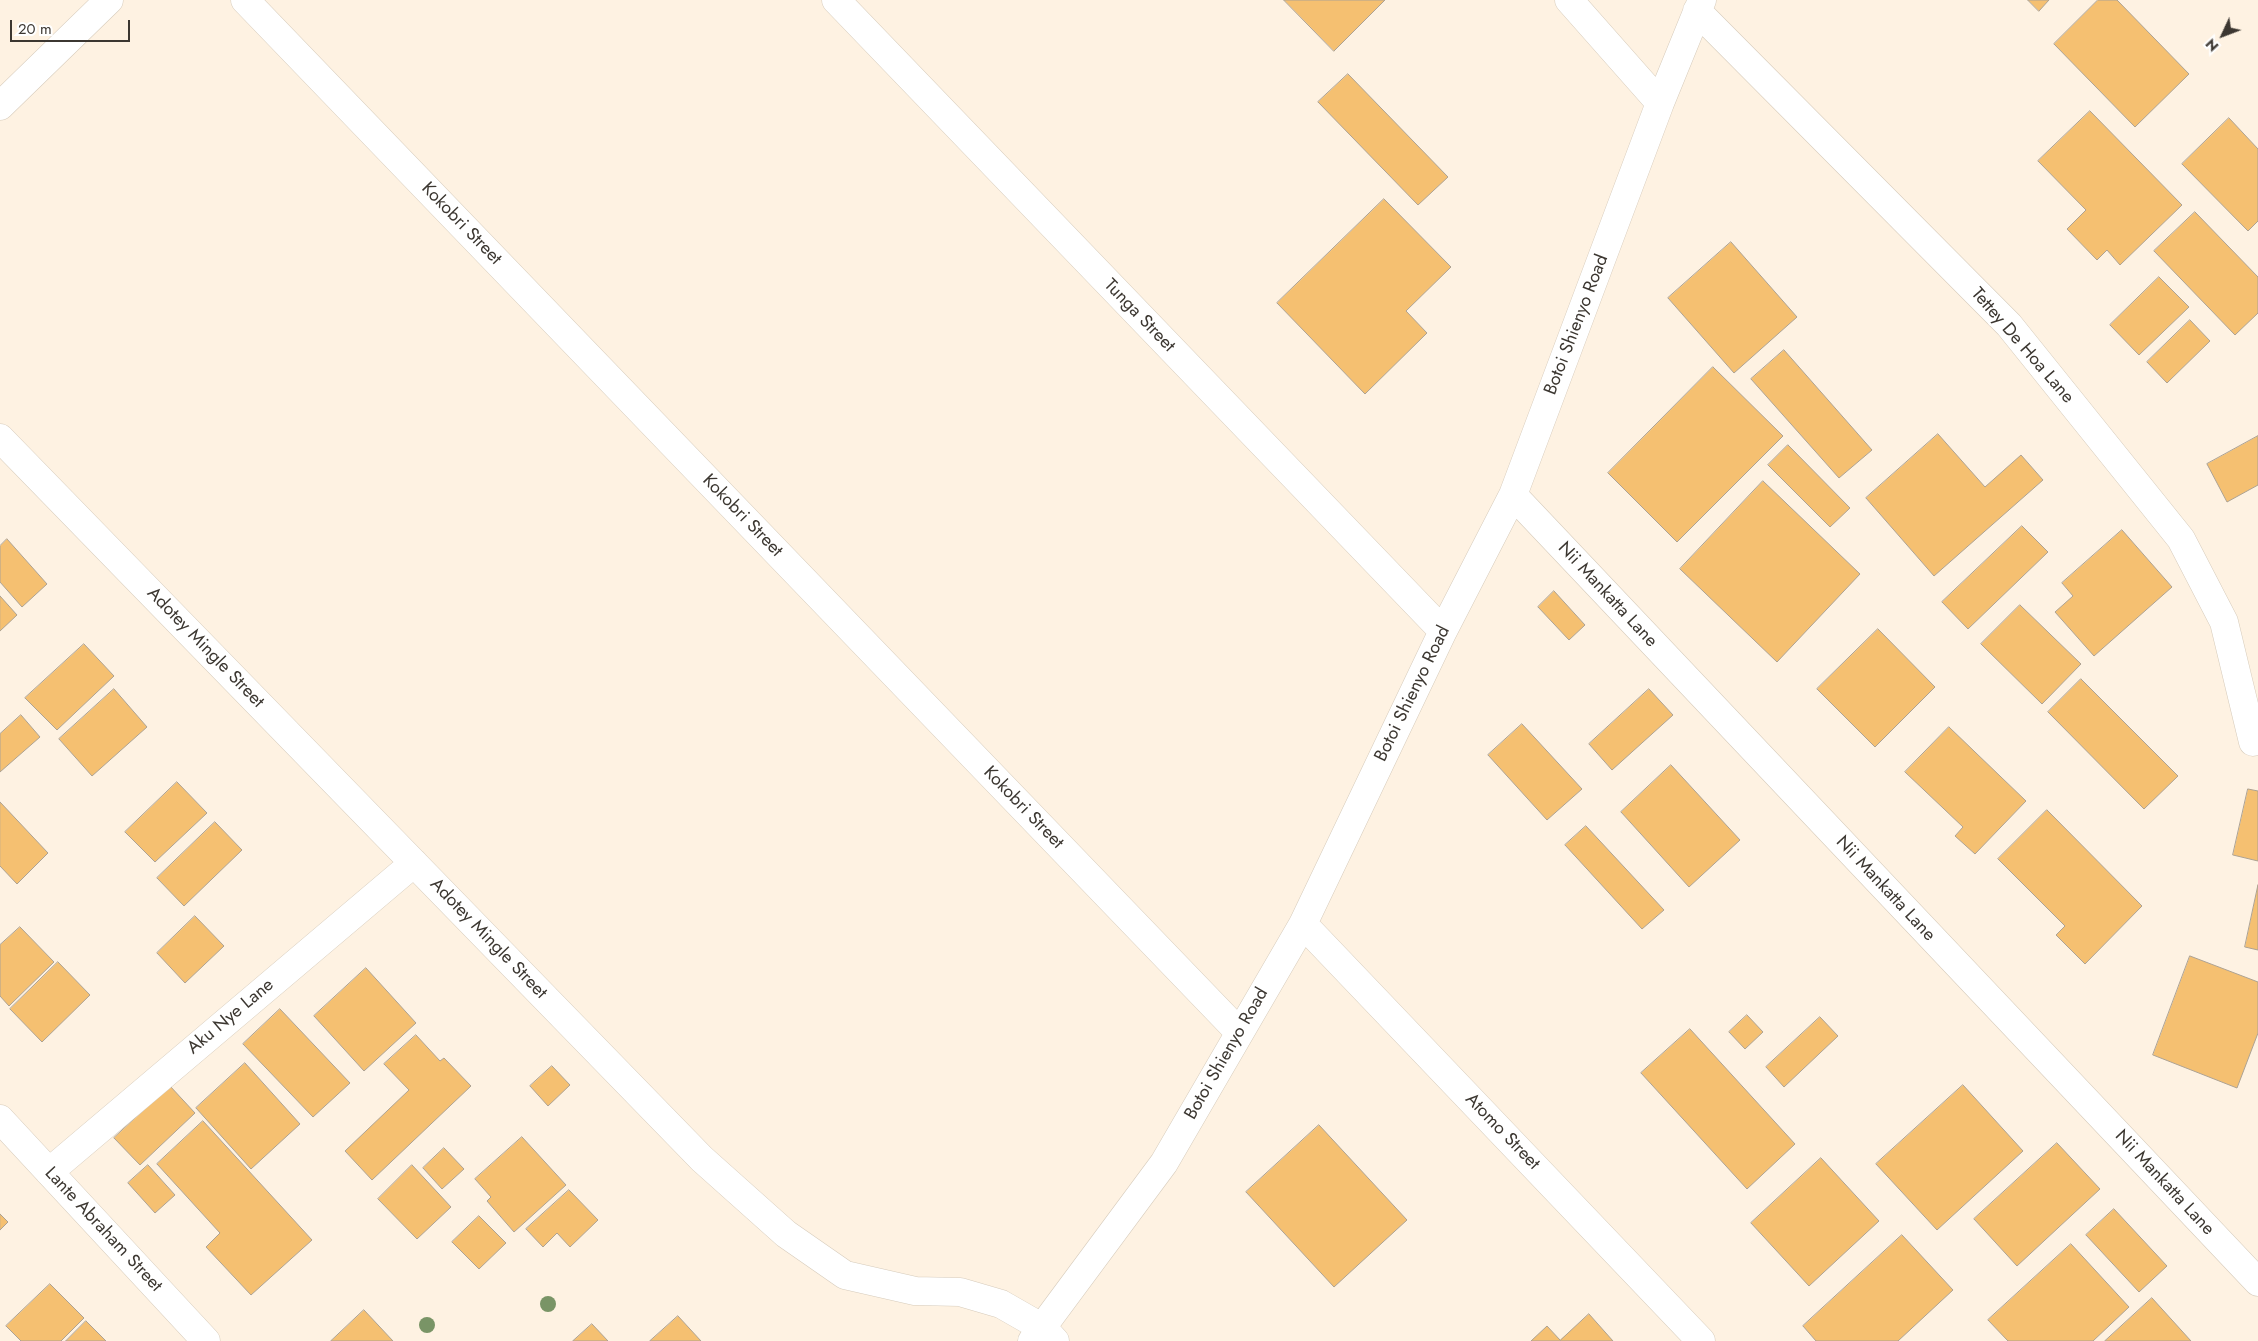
<!DOCTYPE html>
<style>
body{margin:0}
#map{position:relative;width:2258px;height:1341px;overflow:hidden;background:#fef2e2;font-family:Jost,sans-serif}
canvas{display:block}
.north{position:absolute;left:2198px;top:10px;width:50px;height:50px;-webkit-text-stroke:4px #fff;paint-order:stroke;rotate:227deg;font-size:14px;font-weight:700;line-height:20px;text-align:center;color:#3c3731}
.north::after{content:'';display:block;margin:auto;width:18px;height:22px;background:#3c3731;clip-path:polygon(50% 0,100% 100%,50% 72%,0 100%)}
.scale{position:absolute;left:10px;top:20px;width:120px;height:22px;box-sizing:border-box;border:2px solid #3c3731;border-top:0;padding-left:6px;font-size:15px;line-height:18px;white-space:nowrap;color:#3c3731;-webkit-text-stroke:4px #fff;paint-order:stroke}
</style>
<div id="map">
<canvas width="2258" height="1341"></canvas>
<div class="north">N</div>
<div class="scale">20 m</div>
</div>
<script>
const ctx = document.querySelector('canvas').getContext('2d');
ctx.lineJoin = 'round';
function paint(path, color) { ctx.fillStyle = color; ctx.fill(path, 'evenodd'); }
function strokePath(path, color, width, dash) { ctx.strokeStyle = color; ctx.lineWidth = width; ctx.lineCap = dash ? 'butt' : 'round'; ctx.setLineDash(dash || []); ctx.stroke(path); }
function write(font, color, halo, rows, align = 'center') {
  ctx.font = font + ' Jost,sans-serif'; ctx.lineWidth = 5; ctx.setLineDash([]); ctx.textBaseline = 'middle'; ctx.strokeStyle = halo; ctx.fillStyle = color; for (const [text, x, y, turn = 0] of rows) {
    ctx.save(); ctx.translate(x, y); ctx.rotate((+turn || 0) * Math.PI / 180); ctx.textAlign = isNaN(turn) ? turn : align; if (halo) ctx.strokeText(text, 0, 0); ctx.fillText(text, 0, 0); ctx.restore();
  }
}
const building = new Path2D(`
 M1284 0H1385L1334 51Z
 M2028 0H2049L2039 11Z
 M2098 0H2117L2189 74 2135 127 2054 44Z
 M1348 74 1448 177 1418 205 1318 102Z
 M2090 111 2182 205 2120 265 2107 250 2097 260 2067 229 2086 210 2038 161Z
 M2229 118 2258 149V221L2248 231 2182 164Z
 M1384 199 1451 267 1406 311 1427 333 1365 394 1277 303Z
 M2195 212 2258 277V313L2235 335 2154 251Z
 M1731 242 1797 317 1734 373 1668 298Z
 M2159 277 2189 307 2139 355 2110 325Z
 M2190 320 2210 341 2167 383 2147 362Z
 M1784 350 1872 450 1839 478 1751 379Z
 M1713 367 1783 436 1677 542 1608 473Z
 M1938 434 1985 487 2021 455 2043 480 1934 576 1866 498Z
 M2258 436V485L2227 502 2207 464Z
 M1788 445 1850 508 1830 527 1768 465Z
 M1763 481 1860 574 1777 662 1680 569Z
 M2022 526 2048 552 1968 629 1942 602Z
 M2122 530 2172 587 2094 656 2055 612 2073 596 2062 583Z
 M7 539 47 584 22 607 0 582V546Z
 M1554 591 1585 625 1569 640 1538 607Z
 M0 596 17 615 0 631Z
 M2020 605 2081 664 2042 704 1981 644Z
 M1878 629 1935 687 1875 747 1817 689Z
 M84 644 114 676 57 730 25 698Z
 M2081 679 2178 776 2144 809 2048 712Z
 M114 689 147 727 92 776 59 739Z
 M1649 689 1673 715 1612 770 1589 744Z
 M21 715 40 737 0 772V734Z
 M1522 724 1582 789 1547 820 1488 755Z
 M1949 727 2026 801 1975 854 1955 836 1963 827 1905 772Z
 M1671 765 1740 840 1689 887 1621 812Z
 M177 782 207 813 155 862 125 832Z
 M2248 789 2258 791V861L2233 855Z
 M0 802 48 853 17 884 0 866Z
 M2047 810 2142 906 2085 964 2056 935 2065 926 1998 859Z
 M215 822 242 850 184 906 157 878Z
 M1586 826 1664 910 1642 929 1565 845Z
 M2258 885V950L2245 947Z
 M195 916 224 946 185 983 157 953Z
 M20 927 54 962 9 1006 0 996V945Z
 M2190 956 2258 982V1033L2237 1088 2153 1055Z
 M58 962 90 995 42 1042 10 1009Z
 M366 968 416 1023 364 1071 314 1016Z
 M280 1009 350 1083 313 1117 243 1044Z
 M1747 1015 1763 1032 1745 1049 1729 1032Z
 M1820 1017 1838 1036 1784 1087 1766 1067Z
 M1690 1029 1795 1144 1747 1189 1641 1073Z
 M416 1035 440 1061 444 1058 471 1086 372 1180 345 1151 409 1090 384 1064Z
 M245 1063 300 1124 251 1169 196 1108Z
 M552 1066 570 1085 548 1106 530 1086Z
 M1963 1085 2023 1151 1937 1230 1876 1164Z
 M170 1086 195 1113 140 1165 114 1138Z
 M203 1121 312 1240 251 1295 206 1247 220 1233 157 1164Z
 M1319 1125 1407 1220 1334 1287 1246 1192Z
 M522 1137 566 1185 514 1232 487 1201 491 1197 475 1179Z
 M2057 1143 2100 1189 2017 1266 1974 1219Z
 M444 1148 464 1169 442 1189 423 1168Z
 M1821 1158 1879 1221 1809 1286 1751 1223Z
 M148 1165 175 1195 155 1213 128 1183Z
 M412 1165 451 1207 417 1239 378 1199Z
 M569 1190 598 1220 570 1247 557 1233 543 1247 526 1229Z
 M2114 1209 2167 1266 2139 1292 2086 1235Z
 M0 1214 8 1222 0 1230Z
 M479 1216 506 1243 479 1269 452 1242Z
 M1902 1235 1953 1290 1898 1341H1816L1803 1326Z
 M2071 1244 2129 1307 2093 1341H2008L1988 1320Z
 M50 1284 84 1318 61 1341H21L6 1326Z
 M2152 1298 2191 1341H2105Z
 M364 1310 393 1341H331Z
 M1589 1314 1613 1341H1531L1547 1326 1560 1340Z
 M678 1316 701 1341H650Z
 M86 1321 106 1341H66Z
 M592 1324 608 1341H573Z`);
const street = new Path2D(`
 M245 0 1239 1032
 M836 0 1443 631
 M1569 0 1660 103
 M1697 11 2009 325 2181 539 2224 622 2253 742
 M0 106 109 0
 M0 438 702 1159 786 1234 845 1275 915 1291 960 1292 1001 1304 1043 1328 1055 1341
 M1513 495 2258 1282
 M1303 924 1701 1341
 M0 1119 206 1341
 M49 1172 414 863
 M1032 1341 1164 1163 1303 924 1443 631 1513 495 1660 103 1702 0`);
const trees = [
 [548,1304],
 [427,1325]
];
const streetNames = [
 ["Kokobri Street",461,224,46],
 ["Tunga Street",1139,316,46],
 ["Botoi Shienyo Road",1577,325,-69],
 ["Tettey De Hoa Lane",2022,346,49],
 ["Kokobri Street",742,516,46],
 ["Nii Mankatta Lane",1607,595,47],
 ["Adotey Mingle Street",205,648,46],
 ["Botoi Shienyo Road",1413,694,-64],
 ["Kokobri Street",1023,808,46],
 ["Nii Mankatta Lane",1885,889,47],
 ["Adotey Mingle Street",488,939,46],
 ["Aku Nye Lane",231,1017,-40],
 ["Botoi Shienyo Road",1227,1054,-60],
 ["Atomo Street",1502,1132,46],
 ["Nii Mankatta Lane",2164,1183,47],
 ["Lante Abraham Street",103,1230,47]
];
paint(building, '#f5c071');
strokePath(building, '#ada293', 1);
strokePath(street, '#d6cbbb', 29);
strokePath(street, '#fff', 28);
ctx.fillStyle = '#799466';
for (const [x, y] of trees) { ctx.beginPath(); ctx.arc(x, y, 8, 0, 2 * Math.PI); ctx.fill(); }
write('18px', '#3c3731', '#fff', streetNames);
</script>
